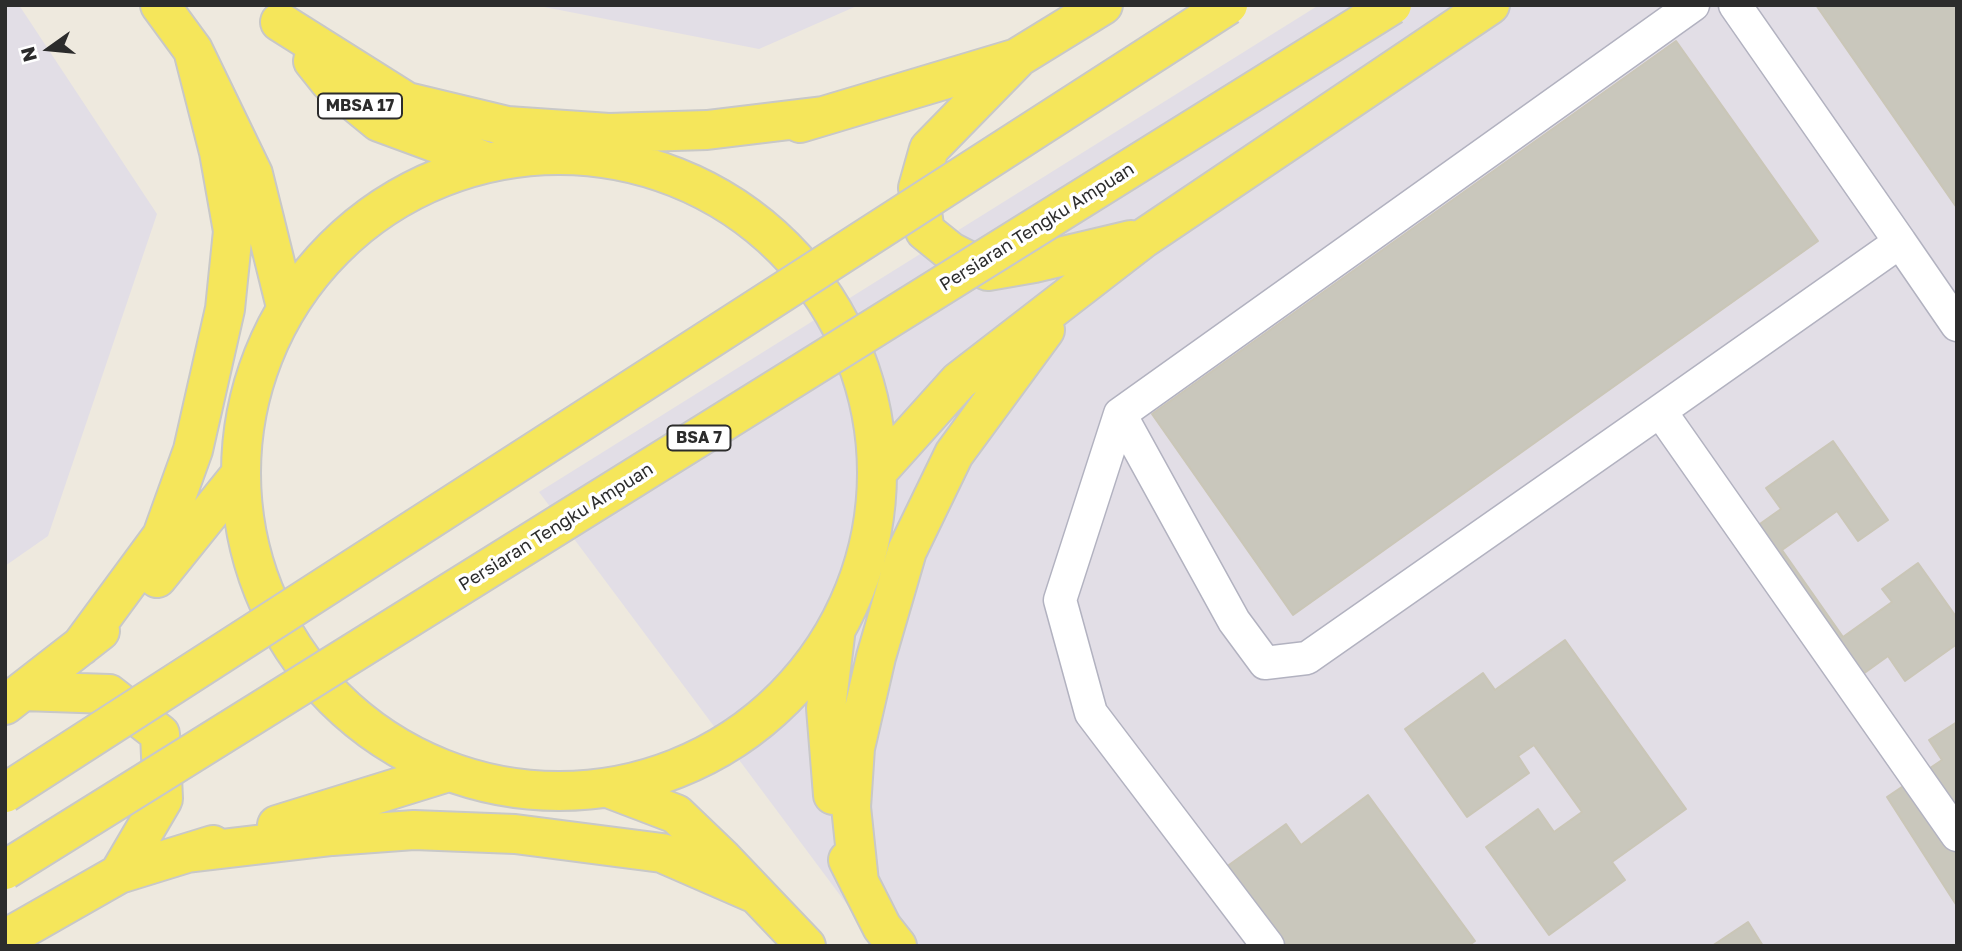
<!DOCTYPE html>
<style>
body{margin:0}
#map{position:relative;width:1962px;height:951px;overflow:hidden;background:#eee9de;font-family:"Golos Text",sans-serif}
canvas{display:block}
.frame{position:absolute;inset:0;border:7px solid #2c2c2c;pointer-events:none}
.north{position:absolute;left:14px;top:14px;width:70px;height:70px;-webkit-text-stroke:5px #fff;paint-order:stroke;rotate:255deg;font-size:19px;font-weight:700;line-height:28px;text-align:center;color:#2c2c2c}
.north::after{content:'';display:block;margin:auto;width:24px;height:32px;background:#2c2c2c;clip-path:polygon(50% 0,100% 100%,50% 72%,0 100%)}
</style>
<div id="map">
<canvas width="1962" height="951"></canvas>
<div class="frame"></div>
<div class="north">N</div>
</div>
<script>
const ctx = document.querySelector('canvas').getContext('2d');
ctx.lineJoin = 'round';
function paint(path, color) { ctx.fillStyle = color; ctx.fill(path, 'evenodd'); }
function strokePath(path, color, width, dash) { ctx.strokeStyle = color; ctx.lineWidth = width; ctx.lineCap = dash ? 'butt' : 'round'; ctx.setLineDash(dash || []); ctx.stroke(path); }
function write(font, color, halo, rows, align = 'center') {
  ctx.font = font + ' "Golos Text",sans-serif'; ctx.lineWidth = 7; ctx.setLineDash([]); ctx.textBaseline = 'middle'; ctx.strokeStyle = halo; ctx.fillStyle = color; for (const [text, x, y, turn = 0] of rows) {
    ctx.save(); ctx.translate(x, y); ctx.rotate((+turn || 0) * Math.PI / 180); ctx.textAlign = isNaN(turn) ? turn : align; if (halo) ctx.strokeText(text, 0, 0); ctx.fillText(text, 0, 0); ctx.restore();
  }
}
const industrial = new Path2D(`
 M5 5H19L157 214 48 536 5 566Z
 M534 5H859L759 49Z
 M1319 5H1957V946H878L539 492Z`);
const building = new Path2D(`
 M1816 5H1957V208Z
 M1676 41 1818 241 1293 615 1152 414Z
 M1833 441 1888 520 1858 541 1837 511 1782 550 1843 637 1892 602 1882 589 1918 563 1957 618V644L1905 681 1888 656 1838 692 1733 543 1781 509 1766 488Z
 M1565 640 1686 809 1612 862 1625 880 1549 935 1486 847 1538 809 1554 832 1582 812 1534 745 1518 756 1529 773 1467 817 1405 729 1483 673 1495 690Z
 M1957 722V906L1887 797 1942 760 1929 740Z
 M1368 795 1475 941 1468 946H1277L1222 870 1286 824 1301 845Z
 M1748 922 1763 946H1712Z`);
const minor = new Path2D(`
 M1900 242 1957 325
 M1660 411 1900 242 1735 5
 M1120 414 1234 621 1265 663 1307 658 1660 411 1957 835
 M1268 946 1091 713 1060 600 1120 414 1693 5`);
const major = new Path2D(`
 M160 5 193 50 253 174 286 307
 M280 22 407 102 507 126 609 133 707 130 823 116
 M1016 60 929 149 918 188 925 231 951 252 988 271 1034 263 1131 240
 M313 61 329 81 379 122 485 161
 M800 123 1017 58 1103 5
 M241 473a318 318 0 1 1 636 0a318 318 0 1 1-636 0Z
 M879 470 959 381 1144 238 1490 5
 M157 578 240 475
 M81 646 162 536 193 450 225 309 233 231 219 152 193 50
 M23 691 109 694 160 734 163 799 119 874
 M5 705 100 631
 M613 790 676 814 723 859 806 946
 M833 795 826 708 835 636
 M277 825 445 773
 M187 853 332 836 414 830 515 834 662 853 756 894
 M848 860 882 927 897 946
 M859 882 851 807 855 748 876 657 907 551 954 454 1045 330
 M5 939 119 874 213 845`);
const majorBridge = new Path2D(`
 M5 793 1228 5
 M5 870 1392 5`);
const shields = [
 [360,106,84],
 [699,438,63]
];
const shieldNames = [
 ["MBSA 17",360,106],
 ["BSA 7",699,438]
];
const streetNames = [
 ["Persiaran Tengku Ampuan",1037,227,-32],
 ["Persiaran Tengku Ampuan",556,527,-32]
];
paint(industrial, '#e2dee6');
paint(building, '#c9c7bc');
strokePath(building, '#cac6b7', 2);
strokePath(minor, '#b2b2c0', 35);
strokePath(major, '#c8c8c8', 42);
strokePath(minor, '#fff', 32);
strokePath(major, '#f5e65b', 38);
strokePath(majorBridge, '#c8c8c8', 42, []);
strokePath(majorBridge, '#f5e65b', 38);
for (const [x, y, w] of shields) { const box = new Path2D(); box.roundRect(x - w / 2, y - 12.5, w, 25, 5); ctx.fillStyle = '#fff'; ctx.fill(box); strokePath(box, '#2c2c2c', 2); }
write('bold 16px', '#2c2c2c', null, shieldNames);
write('18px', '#2c2c2c', '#fff', streetNames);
</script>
